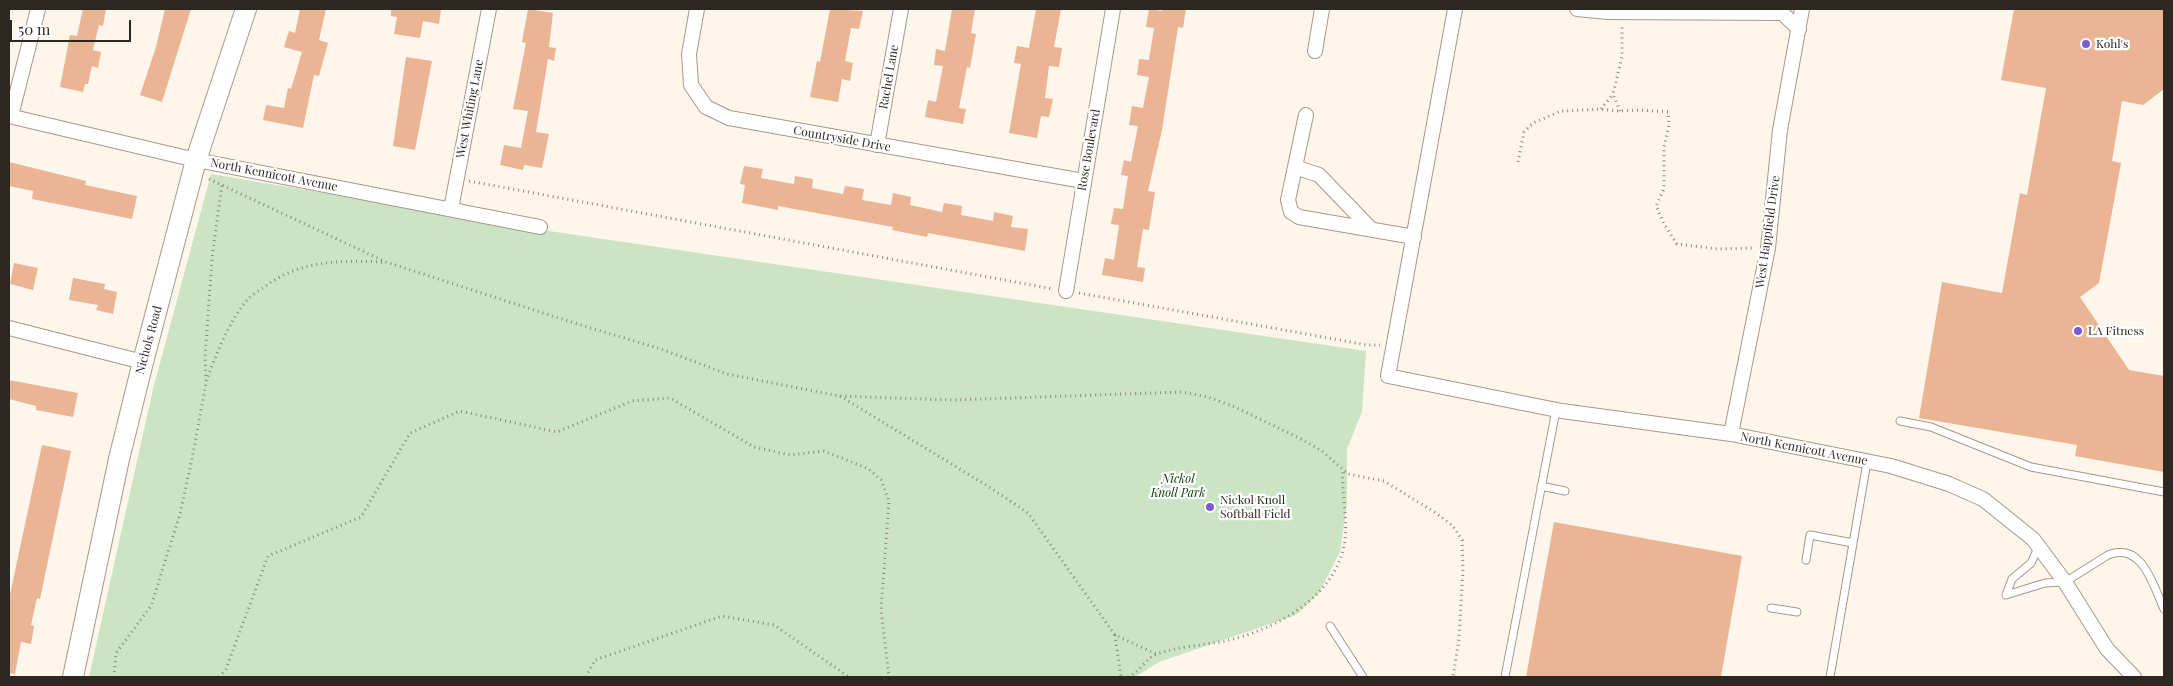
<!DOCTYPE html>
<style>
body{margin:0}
#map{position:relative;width:2173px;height:686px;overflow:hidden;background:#fef5eb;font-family:"Playfair Display",serif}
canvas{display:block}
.frame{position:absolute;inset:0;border:10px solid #2d2721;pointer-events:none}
.scale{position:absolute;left:10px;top:20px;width:121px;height:22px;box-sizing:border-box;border:2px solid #2d2721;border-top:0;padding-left:6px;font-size:15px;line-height:18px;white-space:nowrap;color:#2d2721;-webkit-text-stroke:4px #fff;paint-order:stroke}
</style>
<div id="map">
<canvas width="2173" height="686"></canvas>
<div class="frame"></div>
<div class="scale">50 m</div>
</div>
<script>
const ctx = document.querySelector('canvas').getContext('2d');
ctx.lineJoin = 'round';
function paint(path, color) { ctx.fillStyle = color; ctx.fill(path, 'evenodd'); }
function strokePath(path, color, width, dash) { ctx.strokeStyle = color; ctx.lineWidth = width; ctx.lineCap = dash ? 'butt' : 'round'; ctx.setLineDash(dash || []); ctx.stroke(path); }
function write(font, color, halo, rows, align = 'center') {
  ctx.font = font + ' "Playfair Display",serif'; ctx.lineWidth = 4.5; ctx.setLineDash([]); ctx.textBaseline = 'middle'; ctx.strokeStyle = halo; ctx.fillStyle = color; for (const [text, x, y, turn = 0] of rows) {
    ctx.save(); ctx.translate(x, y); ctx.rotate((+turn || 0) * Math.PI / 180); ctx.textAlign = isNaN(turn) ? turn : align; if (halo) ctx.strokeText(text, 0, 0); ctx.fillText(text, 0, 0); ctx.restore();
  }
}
const green = new Path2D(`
 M211 174 549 231 1366 351 1362 412 1347 449V503L1340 552 1319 593 1296 615 1159 662 1135 677H89L153 389Z`);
const building = new Path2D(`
 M83 9H106L103 26 99 25 93 50 101 52 98 68 92 66 88 84H85L83 92 60 87 70 35 77 36Z
 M165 9H191L162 102 140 95 156 47Z
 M300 9H326L319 40 328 43 319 76 314 75 303 128 263 120 266 105 284 108 288 88 291 89 302 52 284 47 289 31 295 33Z
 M391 9H441L439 24 423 21 420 38 394 34 397 17 391 16Z
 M528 9 553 13 549 47 556 48 554 61 548 59 536 132 549 134 542 168 524 165 523 170 500 165 504 145 521 148 528 111 513 109 526 43 522 42Z
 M830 9 863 11 859 29 851 28 845 61 853 63 850 81 842 79 838 102 810 97 817 61 820 62Z
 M952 9H975L971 33 976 34 970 68 967 67 959 108 966 109 963 124 925 117 928 100 936 102 943 66 934 65 936 49 945 51Z
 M1036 9H1061L1054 47 1062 48 1059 67 1049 66 1045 98 1053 99 1049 117 1041 116 1037 138 1009 133 1021 64 1014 63 1017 46 1029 48Z
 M1149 9 1162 11 1163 9H1186L1183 28 1178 27 1162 130 1148 191 1155 192 1149 230 1143 229 1137 267 1145 268 1143 282 1102 275 1105 258 1114 260 1119 225 1111 224 1114 208 1123 209 1128 176 1121 175 1124 160 1131 162 1138 126 1129 125 1132 106 1143 108 1149 77 1137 75 1139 59 1149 60 1154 28 1146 27Z
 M2014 9H2164V89L2143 105 2122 101 2112 161 2121 163 2099 283 2080 297 2129 370 2164 376V472L2075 456 2077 445 1919 418 1942 282 2002 293 2020 193 2027 195 2046 88 2001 80Z
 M406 57 432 61 415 150 393 146Z
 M9 162 86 181 85 185 137 196 132 219 32 199 33 191 9 186Z
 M744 166 763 169 761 178 794 184 795 176 813 179 812 188 843 194 845 186 864 189 862 200 891 205 893 193 911 197 910 205 942 212 944 203 962 206 961 215 993 221 994 212 1013 216 1011 227 1028 229 1025 251 928 233 927 237 892 230 893 227 778 206V210L742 203 745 185 740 184Z
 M14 263 38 268 33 290 10 284Z
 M73 278 105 284 104 289 117 292 113 314 96 310 98 305 69 300Z
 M9 380 78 393 73 417 36 410V406L9 399Z
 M42 445 71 451 40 599 37 598 31 625 34 626 31 644 21 642 15 674 9 673V599Z
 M1554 522 1742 556 1721 677H1526Z`);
const path = new Path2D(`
 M1601 109 1613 94
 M1620 111 1613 94 1622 57V24
 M1518 162 1524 132 1533 123 1561 111 1601 109 1617 111 1641 110 1668 112 1669 125 1664 147V189L1656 206 1664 224 1677 244 1718 249 1752 248
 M209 179 386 262 571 322 661 349 727 374 839 396 952 400 1182 392 1208 397 1235 407 1299 438 1322 451 1348 474 1384 481 1436 513 1453 526 1462 540 1463 569 1459 639 1453 677
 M469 181 1053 289
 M1079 293 1367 345H1380
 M206 381C217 354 228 322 248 299 252 295 258 291 263 288 299 260 339 260 383 262
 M840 396 986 485 1028 513 1115 635 1156 654
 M1115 635 1121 677
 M114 677 116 653 151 606 180 514 192 459 206 383 205 359 212 258 222 184
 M219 677 226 669 268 556 361 517 410 433 460 411 557 432 632 401 670 398 754 447 790 455 824 451 869 469 881 480 889 501 881 610 889 677
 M586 677 595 660 722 616 774 625 849 677
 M1128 677C1139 673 1146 658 1157 654 1175 647 1205 645 1225 641 1274 630 1333 599 1344 546 1349 521 1341 495 1343 470`);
const lane = new Path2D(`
 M1900 421 1931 427 2031 467 2164 492
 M1541 486 1565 491
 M1806 560 1810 535 1853 543
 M2006 595 2045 583 2065 582 2108 555C2142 541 2153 585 2164 609
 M2006 595 2012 579 2031 563 2038 548
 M1771 608 1797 612
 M1330 626 1363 677
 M1505 677 1556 410
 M1830 677 1867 462`);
const street = new Path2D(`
 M697 9 689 54 691 85 706 107 729 118 1083 181
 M1455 9 1388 376 1562 411 1731 434 1891 466 1949 484 1983 499 2033 539 2065 582 2107 649 2134 677
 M1577 9 1608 12 1782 13 1799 29
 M1315 51 1322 9
 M1306 115 1288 200 1291 212 1299 217 1414 237
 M9 116 196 160 540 227
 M11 116 38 9
 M877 145 901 9
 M1295 167 1319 175 1371 229
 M451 209 489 9
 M1066 291 1113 9
 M9 328 143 362
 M1731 434 1768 248 1780 130 1802 9`);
const secondary = new Path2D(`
 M73 677 119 459 143 362 196 160 246 9`);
const markers = [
 [2086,44,5,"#7c5ad4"],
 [2078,331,5,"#7c5ad4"],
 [1210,507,5,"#7c5ad4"]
];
const poiNames = [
 ["Kohl's",2096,44],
 ["LA Fitness",2088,331],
 ["Nickol Knoll",1220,500],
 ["Softball Field",1220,514]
];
const streetNames = [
 ["Rachel Lane",889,77,-80],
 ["West Whiting Lane",470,109,-79],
 ["Countryside Drive",842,139,10],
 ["Rose Boulevard",1089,150,-80],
 ["North Kennicott Avenue",274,175,11],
 ["West Happfield Drive",1768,232,-82],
 ["Nichols Road",149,340,-75],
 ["North Kennicott Avenue",1804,449,11]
];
const parkNames = [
 ["Nickol",1178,479],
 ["Knoll Park",1178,493]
];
paint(green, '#cae4c4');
paint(building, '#ebb595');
strokePath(lane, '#a79889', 9);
strokePath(street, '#a79889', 16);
strokePath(secondary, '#a79889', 22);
strokePath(path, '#8e877f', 3, [1, 4]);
strokePath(lane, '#fff', 7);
strokePath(street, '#fff', 14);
strokePath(secondary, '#fff', 20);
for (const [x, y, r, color] of markers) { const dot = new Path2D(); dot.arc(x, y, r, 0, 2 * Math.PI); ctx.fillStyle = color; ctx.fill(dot); strokePath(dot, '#fff', 2); }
write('12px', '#2d2721', '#fff', poiNames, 'left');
write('12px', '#2d2721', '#fff', streetNames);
write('italic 12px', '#0d4100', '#fff', parkNames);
</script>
